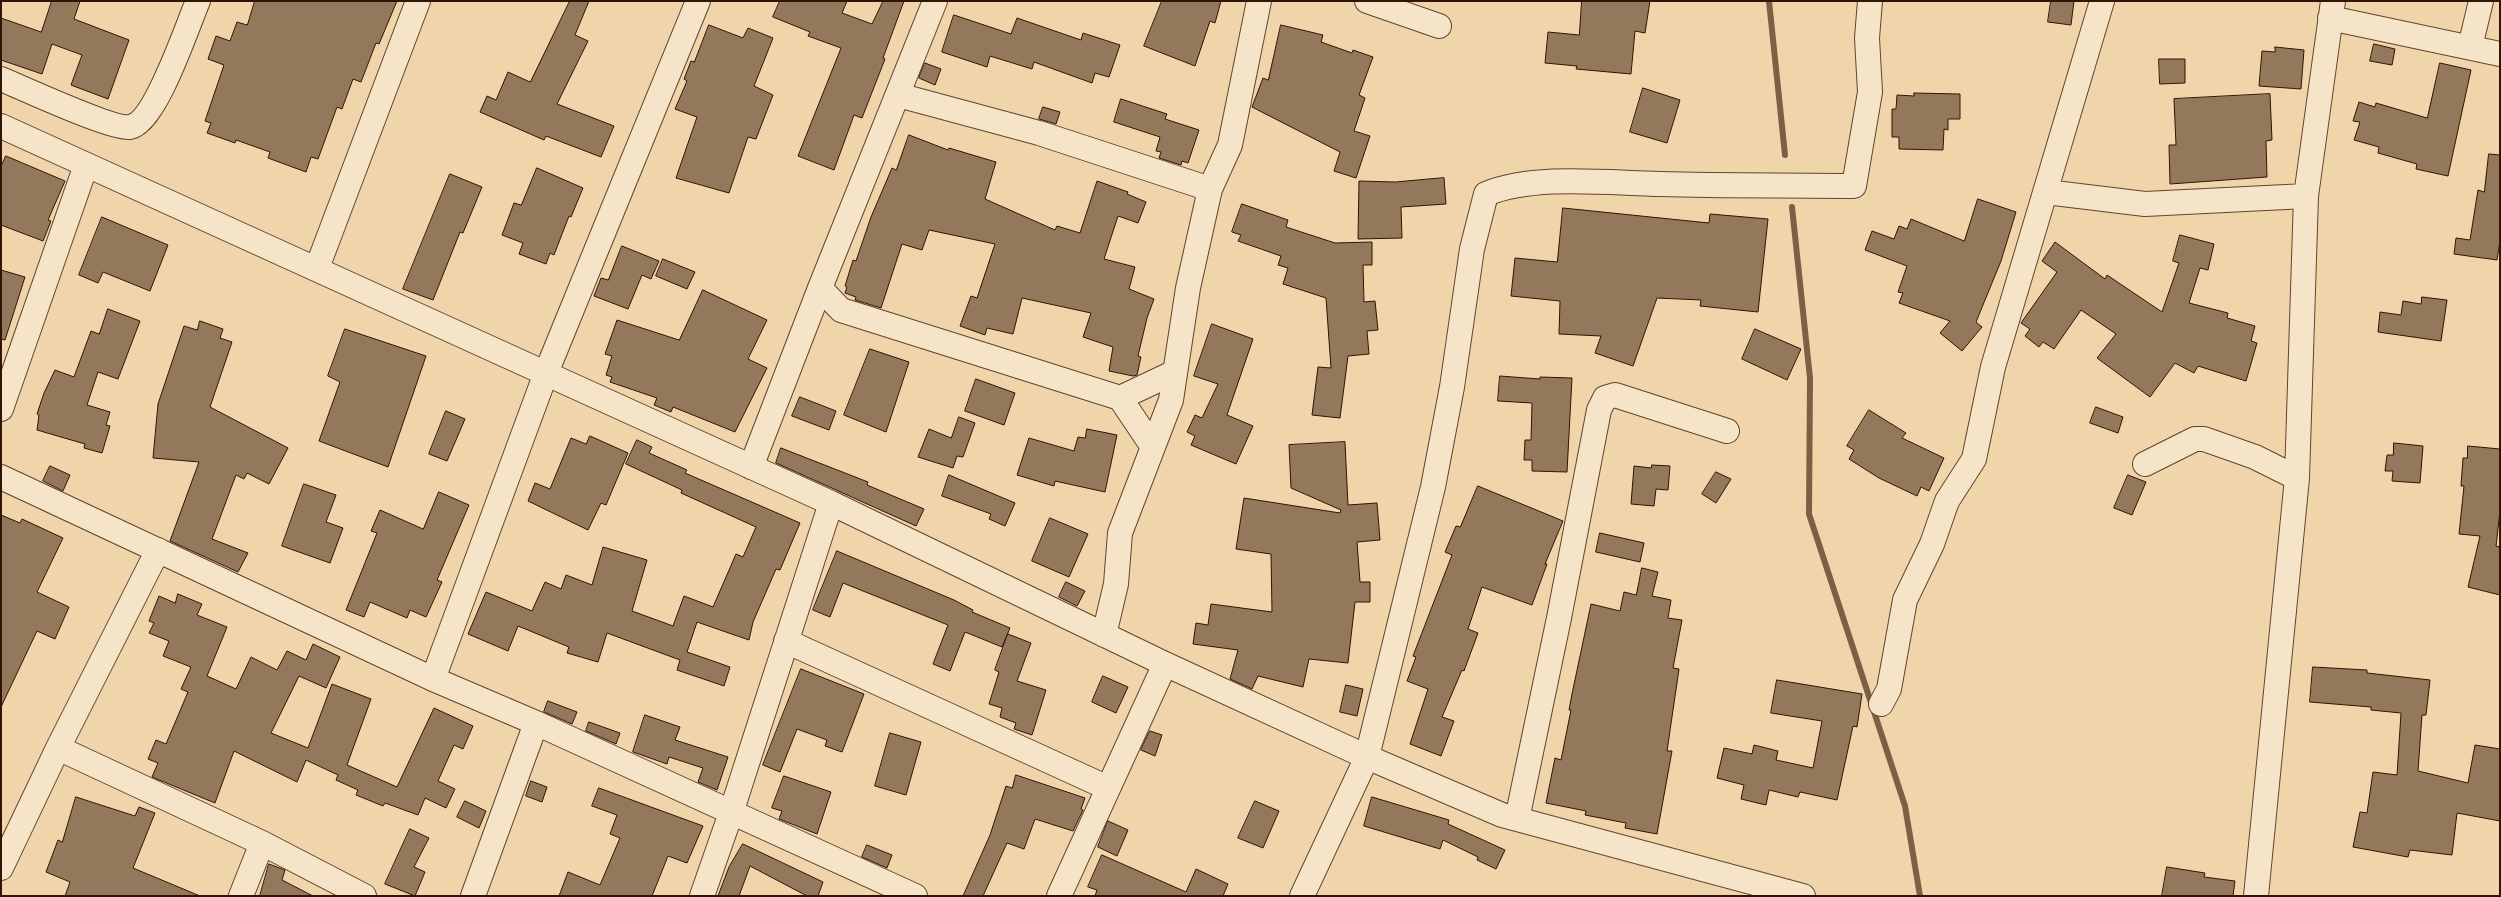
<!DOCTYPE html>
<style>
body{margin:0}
#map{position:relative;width:2501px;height:897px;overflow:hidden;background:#f0d5ab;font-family:"Libre Bodoni",serif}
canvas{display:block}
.frame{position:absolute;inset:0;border:2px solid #301404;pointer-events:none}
</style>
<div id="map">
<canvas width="2501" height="897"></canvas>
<div class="frame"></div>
</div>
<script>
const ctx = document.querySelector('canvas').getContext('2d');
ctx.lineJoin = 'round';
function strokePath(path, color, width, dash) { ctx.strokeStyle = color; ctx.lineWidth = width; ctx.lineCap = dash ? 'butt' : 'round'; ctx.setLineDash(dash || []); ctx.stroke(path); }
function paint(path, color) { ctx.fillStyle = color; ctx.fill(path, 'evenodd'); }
const stream = new Path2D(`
 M1769 1 1785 155
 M1792 207 1810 378 1809 514 1905 806 1920 896`);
const building = new Path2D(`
 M52 1H80L74 19 129 40 108 99 71 85 82 55 52 44 42 74 1 60V18L41 32Z
 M255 1H397L379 44 376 43 361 82 353 79 342 109 337 107 318 159 311 157 306 172 268 158 270 152 236 140 235 143 207 133 211 123 205 121 224 65 208 59 216 36 230 41 237 22 247 25Z
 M570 1H589L575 35 588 41 557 104 614 126 601 157 546 136 544 140 480 112 487 96 496 100 508 72 530 82Z
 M780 1H847L842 13 872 24 883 1H904L883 58 885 59 862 118 854 115 834 170 798 156 841 48 808 36 810 32 773 17Z
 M1162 1H1221L1215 23 1210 21 1195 66 1144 46Z
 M1582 1H1650L1645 33 1635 31 1631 74 1576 69 1577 66 1545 63 1548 32 1579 35Z
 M2051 1H2074L2071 25 2048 22Z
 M954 15 1011 34 1017 18 1081 40 1083 33 1120 45 1109 77 1095 73 1092 83 1034 62 1032 69 990 56 987 67 942 52Z
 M709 25 743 38 748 28 773 38 754 86 773 95 756 139 748 137 729 193 676 178 697 117 675 109 687 81 684 79 691 61 694 62Z
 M1281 25 1323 35 1321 42 1352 53 1353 50 1373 57 1359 95 1365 98 1354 131 1370 136 1356 178 1334 171 1340 152 1252 107 1263 78 1268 80Z
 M2374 44 2395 49 2392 65 2370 61Z
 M2275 47 2304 50 2301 89 2259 86 2262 51 2275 52Z
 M2159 59H2185V83L2160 84Z
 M925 63 941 69 935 85 919 78Z
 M2440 63 2471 70 2448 176 2416 169 2417 164 2378 153 2379 147 2354 140 2360 122 2353 121 2359 102 2375 107 2376 103 2427 118Z
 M1643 88 1680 100 1667 143 1630 132Z
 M1914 93 1960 94V119H1948V130L1944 129 1943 150 1899 149V137H1892V109H1896L1897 95 1914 96Z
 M2270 94 2272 140 2266 141 2267 177 2170 184 2169 145H2176L2174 99Z
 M1121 99 1167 114 1165 119 1199 130 1188 163 1182 161 1181 165 1159 158 1161 152 1156 151 1160 137 1114 122Z
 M1043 107 1060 112 1056 124 1039 119Z
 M909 135 948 150 949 148 996 162 985 199 1055 230 1057 226 1080 233 1097 181 1128 192 1127 194 1146 202 1138 223 1118 216 1104 259 1135 267 1129 289 1154 299 1147 318 1138 356 1141 357 1137 375 1133 376 1109 371 1113 347 1083 337 1091 313 1022 298 1013 334 987 328 985 335 960 326 971 296 977 298 995 244 929 230 922 250 902 244 881 308 855 300 856 297 845 293 847 287 845 286 853 260 856 261 871 217 892 168 896 170Z
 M2489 154 2500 155V241L2497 260 2454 254 2456 238 2470 240 2478 190 2484 192Z
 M6 156 65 181 48 220 51 221 43 241 1 225V167Z
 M537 168 583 188 571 217 569 216 554 255 550 253 546 264 519 254 523 243 502 235 514 203 521 205Z
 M450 174 482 187 463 233 460 232 433 300 403 289Z
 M1444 178 1446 204 1401 207 1402 238 1358 239 1359 181 1395 182Z
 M1978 199 2016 212 2001 261 1976 322 1982 327 1962 351 1940 333 1950 321 1899 303 1903 293 1898 292 1907 266 1865 250 1872 231 1894 239 1899 226 1907 229 1911 219 1964 241Z
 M1242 204 1288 220 1286 227 1335 243 1372 242V265H1363L1364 302 1375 301 1378 330 1367 331 1369 354 1348 356 1340 418 1312 415 1318 367 1331 368 1326 298 1283 284 1288 268 1278 265 1281 256 1238 241 1241 235 1232 232Z
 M1563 208 1709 223 1710 214 1768 219 1758 312 1700 306 1701 300 1657 298 1633 366 1595 353 1601 336 1559 334 1560 301 1511 296 1515 258 1557 262Z
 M102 217 168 245 150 291 103 272 98 283 79 275Z
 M2180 235 2214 244 2208 270 2200 268 2189 303 2228 313 2227 318 2255 326 2251 341 2257 343 2246 381 2198 366 2194 373 2175 363 2150 397 2097 358 2116 334 2081 310 2054 349 2043 342 2039 347 2025 336 2030 329 2021 323 2057 272 2042 261 2055 242 2105 279 2107 275 2162 312 2179 263 2173 261Z
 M622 246 659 261 651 279 642 275 628 309 594 296 601 278 608 280Z
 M663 259 695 272 687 289 656 276Z
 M1 270 25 277 5 340 1 339Z
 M703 290 767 320 748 359 767 368 735 432 673 407 671 412 654 405 657 398 610 382 612 377 606 375 612 356 605 354 617 320 679 340Z
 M2422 297 2447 300 2441 341 2378 332 2380 312 2401 315 2403 301 2421 304Z
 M108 309 140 321 118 379 98 372 87 405 110 412 106 425 110 426 102 453 84 448 85 444 37 430 39 415 37 414 44 393 55 370 74 377 91 331 99 334Z
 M200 321 223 329 220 338 232 342 210 407 288 448 269 484 247 473 244 479 236 475 212 539 248 553 238 572 170 541 199 462 153 458 158 404 184 326 197 330Z
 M1212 324 1253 339 1227 415 1253 426 1236 464 1191 445 1195 436 1187 432 1195 415 1202 418 1218 384 1194 376Z
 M345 329 426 356 388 467 319 441 340 382 328 376Z
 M1755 329 1801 349 1787 380 1742 359Z
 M870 349 909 362 886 432 844 415Z
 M1500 376 1540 379V377L1572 378 1567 472 1532 471V460H1524L1525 440H1531L1532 403 1498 401Z
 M976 379 1015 393 1004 425 965 411Z
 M800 397 836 411 829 430 792 416Z
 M2096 407 2123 417 2118 433 2090 423Z
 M1869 410 1906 433 1902 438 1944 458 1929 491 1921 487 1917 496 1879 478 1849 459 1854 450 1847 446Z
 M446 411 465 419 447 461 429 454Z
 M959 417 975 423 963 457 957 456 953 468 918 457 929 429 951 438Z
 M1087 429 1117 435 1105 492 1055 481 1054 486 1017 475 1029 438 1074 451 1078 437 1085 438Z
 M590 436 628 453 606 505 601 503 588 530 528 501 535 483 550 489 571 438 586 444Z
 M637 440 652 447 649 453 687 470 685 473 800 523 780 570 776 569 753 622 749 640 697 622 687 652 730 667 724 686 677 670 680 660 607 633 598 662 567 653 569 647 518 626 508 651 468 634 486 592 532 611 545 582 561 589 566 575 592 585 603 547 647 560 632 611 673 626 684 596 713 607 736 554 743 557 756 527 681 493 682 490 626 464Z
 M1345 442 1348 505 1377 503 1380 540 1357 542 1360 582H1370V602H1355L1348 663 1309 659 1303 687 1258 676 1252 689 1230 679 1238 650 1193 644 1196 623 1208 625 1211 604 1272 612 1271 554 1236 549 1244 498 1340 513 1341 510 1291 488 1289 445Z
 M2394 443 2423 446 2420 483 2392 481 2393 471H2385L2387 455H2393Z
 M2468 446 2500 449V511L2496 546 2500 547V595L2468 587 2480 536 2459 534 2464 486H2461L2463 458H2467Z
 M781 448 868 482 867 485 924 509 916 526 776 463Z
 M1652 465 1670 466 1668 490 1656 489 1654 506 1631 504 1634 466 1651 468Z
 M50 466 70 475 63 491 43 481Z
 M1716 472 1731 479 1716 503 1702 494Z
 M949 475 1015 503 1005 526 989 519 991 514 942 496Z
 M2128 475 2146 482 2132 515 2114 508Z
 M304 484 336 495 326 522 343 528 330 563 282 546Z
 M1478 486 1563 521 1545 564H1547L1532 605 1482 587 1468 629 1478 633 1464 671 1462 670 1442 717 1454 721 1441 756 1410 744 1428 689 1407 681 1416 657 1413 656 1452 555 1445 552 1456 526 1460 527Z
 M439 492 469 505 437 580 442 582 426 617 410 610 407 618 370 602 364 617 346 610 377 533 371 531 380 510 423 529Z
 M1 515 20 523 22 519 63 538 37 592 69 607 55 639 37 631 1 707Z
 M1050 518 1088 534 1069 577 1032 561Z
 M1600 533 1644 543 1640 562 1596 552Z
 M837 551 954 600 973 610 972 612 1010 628 1002 647 965 632 950 671 933 664 948 625 843 583 830 617 813 610Z
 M1642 568 1658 572 1652 596 1671 600 1668 618 1682 620 1673 668 1679 669 1667 751H1672L1657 834 1625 828 1626 823 1585 815 1586 811 1546 803 1555 758 1561 760 1571 710H1569L1572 694 1591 604 1620 611 1624 592 1636 595Z
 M1066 582 1085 591 1077 606 1059 597Z
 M178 594 202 604 197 615 227 627 207 676 236 689 251 657 277 670 287 651 306 660 313 644 340 657 326 688 299 676 271 733 308 748 332 684 371 699 347 765 397 787 434 708 473 726 463 749 454 745 438 781 455 789 446 808 425 798 418 815 385 803 383 806 356 795 358 790 336 780 338 775 306 760 297 782 234 751 215 803 152 777 158 763 148 759 156 740 166 744 188 692 181 689 191 667 163 656 169 641 149 633 154 623 149 621 159 596 175 603Z
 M1008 634 1031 643 1017 681 1046 690 1032 735 1014 729 1016 723 1000 717 1002 708 989 704 999 672 995 670Z
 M2313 667 2367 670V673L2430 680 2426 715H2422L2418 771 2468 783 2475 745 2500 749V821L2457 813 2452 855 2410 850 2408 857 2353 847 2360 812 2367 813 2373 772 2397 775 2401 713 2371 710V707L2310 702Z
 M801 669 864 694 842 752 825 746 827 740 797 729 780 772 763 765Z
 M1103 676 1128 687 1116 713 1092 702Z
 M1777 680 1862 694 1857 727 1853 726 1837 800 1800 792 1798 797 1769 790 1766 805 1741 799 1744 785 1717 778 1724 748 1752 754 1754 745 1778 751 1776 760 1813 768 1822 721 1771 713Z
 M1346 685 1363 689 1357 716 1340 712Z
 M548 701 577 712 572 724 544 712Z
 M645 715 680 727 675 740 728 757 717 790 698 782 703 768 669 757 667 764 633 752Z
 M589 722 620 733 616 744 586 731Z
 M1150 731 1162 735 1155 756 1141 750Z
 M890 733 921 742 906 795 875 786Z
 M1016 775 1085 798 1081 809 1083 810 1073 831 1035 819 1024 849 1007 843 983 896H963L990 835 1006 786 1012 788Z
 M784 776 831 792 817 834 779 819 782 811 772 808Z
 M531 781 547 787 542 802 526 796Z
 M599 788 703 826 687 863 668 856 652 896H559L568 872 600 885 620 838 610 834 617 815 592 806Z
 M76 797 135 816 139 807 155 813 133 868 200 896H65L70 882 46 872 58 840 62 842Z
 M1372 797 1449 820 1448 824 1505 850 1496 869 1477 860 1478 857 1443 840 1440 849 1364 826Z
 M465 801 486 811 479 828 457 817Z
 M1255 801 1279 811 1263 848 1238 838Z
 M1108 821 1128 830 1117 856 1098 847Z
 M410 829 429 838 414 867 425 872 415 896 385 884Z
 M743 844 823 882 818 896H807L750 866 739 896H718L729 867Z
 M867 845 892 855 887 868 862 857Z
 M1102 855 1186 892 1196 869 1228 884 1223 896H1095L1097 890 1088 887Z
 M269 864 285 870 282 880 313 896H260Z
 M2167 867 2205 873 2204 877 2235 881 2233 896H2162Z`);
const street = new Path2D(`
 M1367 1 1439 26
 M2330 18 2500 54
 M2470 47 2481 1
 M1 79C23 88 113 130 130 127 156 122 187 26 198 1
 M898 95 1039 133 1210 189
 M1 126 831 503 1165 664 1367 757 1502 815 1803 896
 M2046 192 2145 204 2306 196
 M317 268 418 1
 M820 288 841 310 1120 398 1153 447
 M1120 398 1175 372
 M1 409 86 165
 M2145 464 2195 439H2204L2255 457 2297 478
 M751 467 820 288 935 1
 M1 477 433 679 536 723 915 896
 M1104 635 1116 584 1120 533 1171 400 1188 288 1210 189 1230 145 1259 1
 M786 641 1108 788
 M433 679 546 373 698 1
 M1881 704 1889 689 1905 600 1932 544 1947 501 1974 459 1993 367 2102 1
 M58 748 262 843 364 896
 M1517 819 1559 618 1599 410 1605 398 1615 395 1727 431
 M1 868 58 748 158 550
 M241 896 262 843
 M473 896 536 723
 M702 896 731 813 831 503
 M1059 896 1165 664
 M1302 896 1367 757 1433 487 1452 387 1472 249 1486 194C1534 174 1608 183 1660 184 1724 186 1789 185 1854 186L1870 92 1867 38 1870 1
 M2256 896 2297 478 2306 196 2333 1`);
strokePath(stream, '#7c6046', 6);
paint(building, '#94785b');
strokePath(building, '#301404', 1);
strokePath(street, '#60442e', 26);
strokePath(street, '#f5e4c8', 24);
</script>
